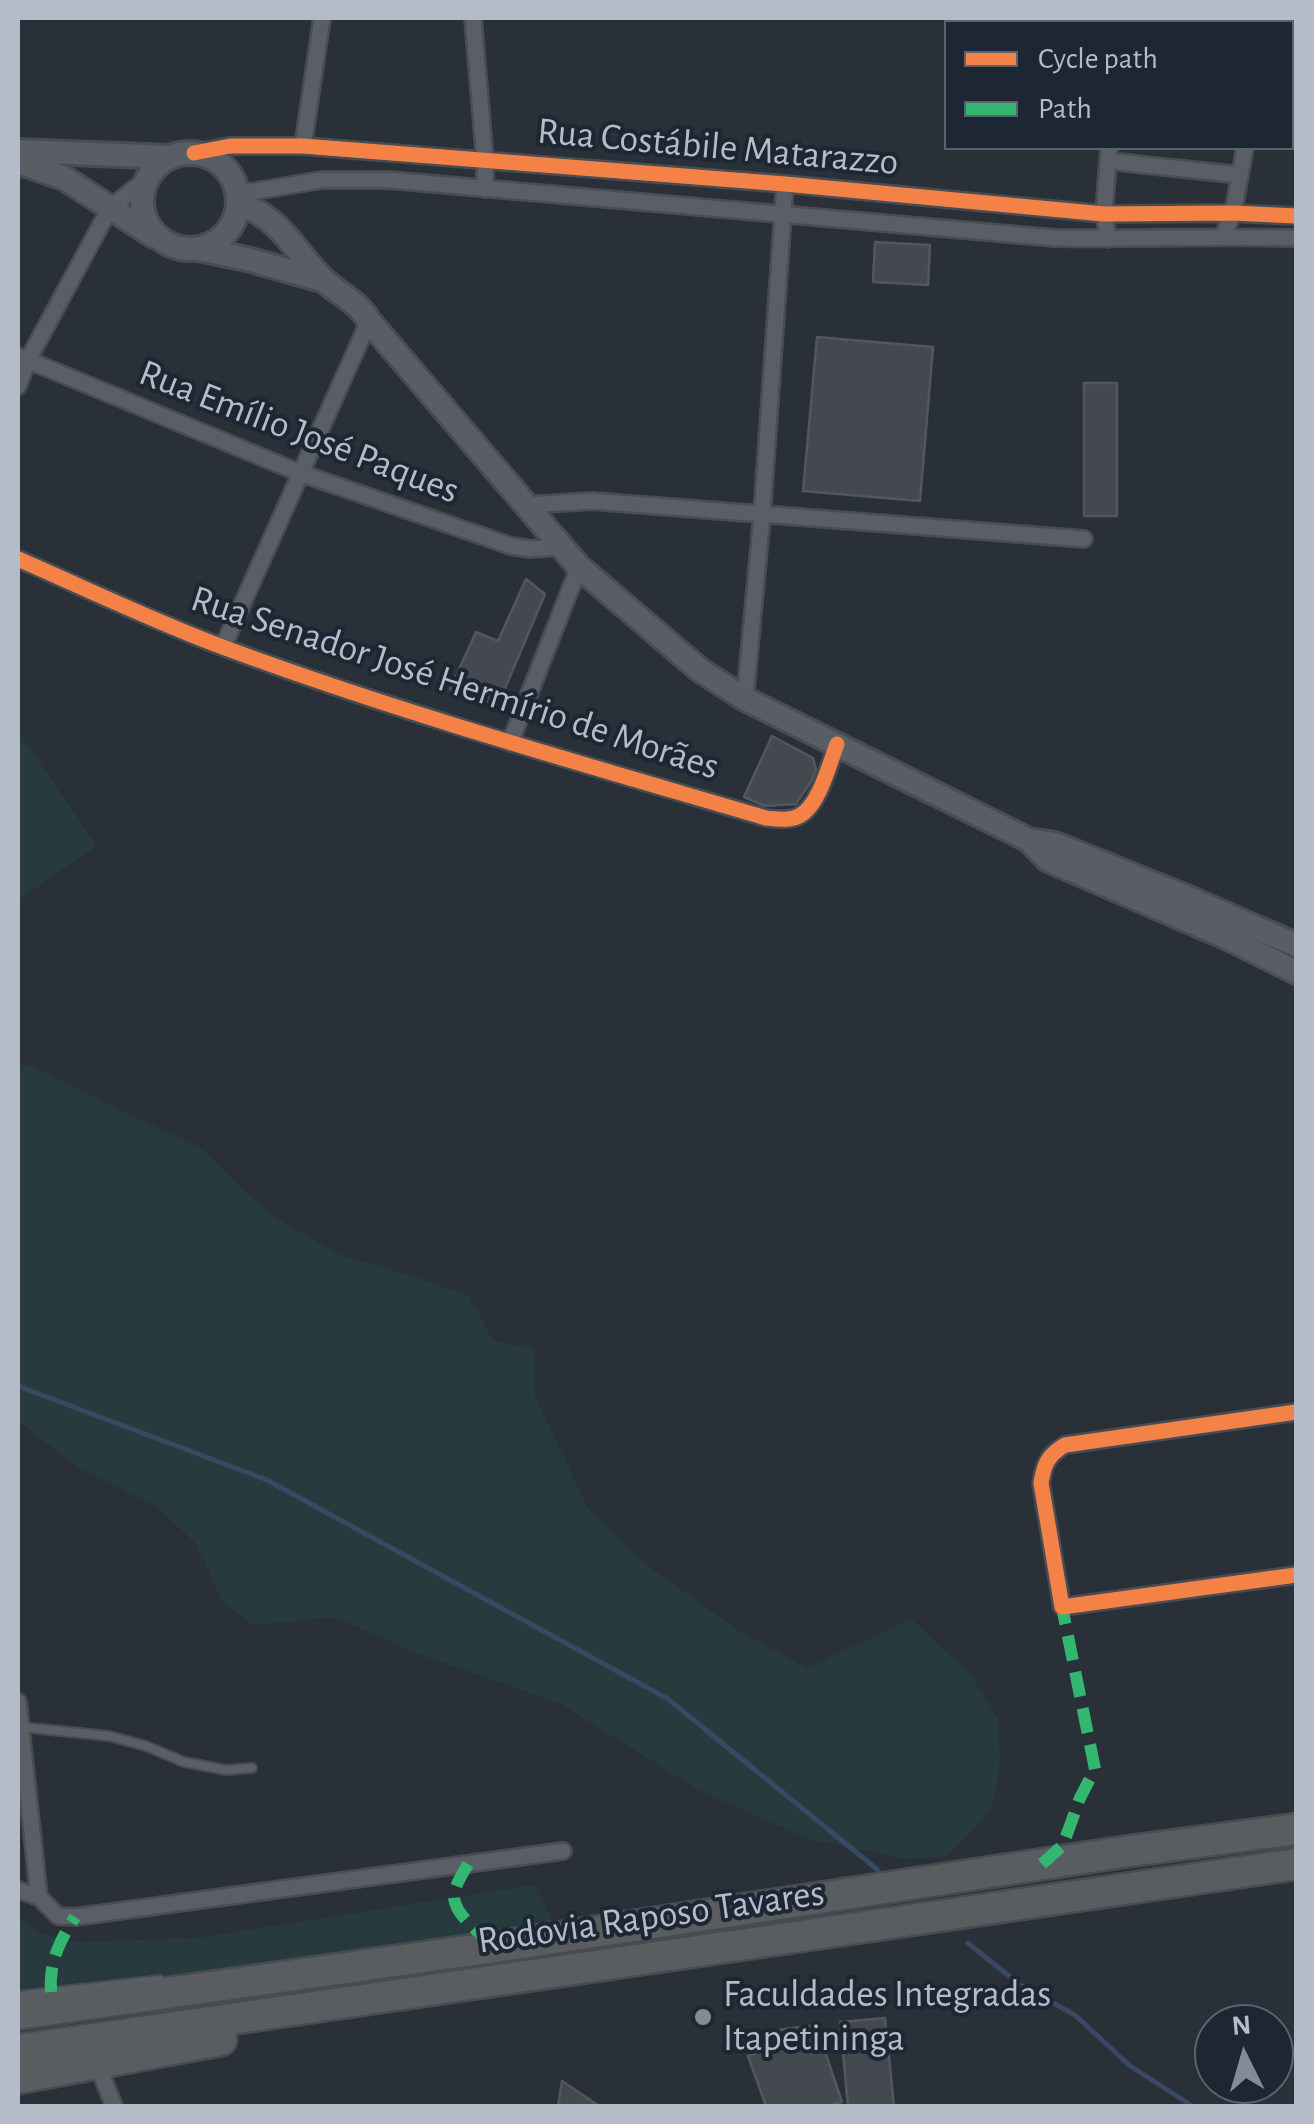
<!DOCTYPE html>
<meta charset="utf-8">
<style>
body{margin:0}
#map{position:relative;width:1314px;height:2124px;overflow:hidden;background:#2a3038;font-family:"Alegreya Sans",sans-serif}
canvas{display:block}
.frame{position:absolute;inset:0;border:20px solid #b4bcc9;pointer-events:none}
.legend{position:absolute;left:944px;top:20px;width:350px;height:130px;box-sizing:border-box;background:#1d2633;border:2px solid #59626f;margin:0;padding:12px 18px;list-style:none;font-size:30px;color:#b4bcc9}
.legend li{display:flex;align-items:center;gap:20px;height:50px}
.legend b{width:50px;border:2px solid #59626f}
.north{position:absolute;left:1194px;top:2004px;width:100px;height:100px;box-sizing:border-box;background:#1d2633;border:2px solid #59626f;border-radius:50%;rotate:355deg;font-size:28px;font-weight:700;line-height:40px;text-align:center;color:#b4bcc9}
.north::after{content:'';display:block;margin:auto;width:35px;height:45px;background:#848b96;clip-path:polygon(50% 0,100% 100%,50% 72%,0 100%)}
</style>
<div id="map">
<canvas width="1314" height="2124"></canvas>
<div class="frame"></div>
<ul class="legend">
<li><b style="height:12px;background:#f48246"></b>Cycle path</li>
<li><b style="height:12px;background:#33b770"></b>Path</li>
</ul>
<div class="north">N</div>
</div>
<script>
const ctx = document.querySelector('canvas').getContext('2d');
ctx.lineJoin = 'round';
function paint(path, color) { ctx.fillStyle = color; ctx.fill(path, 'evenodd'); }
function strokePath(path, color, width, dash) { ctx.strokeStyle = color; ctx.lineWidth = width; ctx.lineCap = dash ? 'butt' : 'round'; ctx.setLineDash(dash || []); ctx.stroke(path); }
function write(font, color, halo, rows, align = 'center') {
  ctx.font = font + ' "Alegreya Sans",sans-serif'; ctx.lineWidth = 8; ctx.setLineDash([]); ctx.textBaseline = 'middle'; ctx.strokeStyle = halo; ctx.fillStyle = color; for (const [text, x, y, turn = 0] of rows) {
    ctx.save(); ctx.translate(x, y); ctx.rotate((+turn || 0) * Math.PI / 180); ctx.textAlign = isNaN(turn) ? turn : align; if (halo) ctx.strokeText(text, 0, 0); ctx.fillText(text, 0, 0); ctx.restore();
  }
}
const green = new Path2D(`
 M18 731 97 846 18 900Z
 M18 1065 31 1066 203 1150 268 1213 340 1255 412 1276 469 1296 493 1340 534 1349 535 1396 589 1510 648 1566 742 1633 807 1668 911 1619 970 1674 998 1718 1000 1760 994 1802 975 1829 947 1856 906 1859 809 1839 699 1790 559 1703 416 1653 335 1617 253 1625 223 1602 195 1543 158 1507 79 1468 18 1421Z
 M533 1885 558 1930 203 1974 97 1980 18 1992V1917L41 1934 80 1942 197 1938Z`);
const stream = new Path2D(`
 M18 1386 267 1480 668 1699 878 1870
 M968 1943 1020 1985 1075 2015 1129 2065 1192 2106`);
const building = new Path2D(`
 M875 242 930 245 928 285 873 282Z
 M817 337 933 347 920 501 803 491Z
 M1084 383H1117V516H1084Z
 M526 579 545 594 498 705 450 689 476 632 498 641Z
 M772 736 813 758 816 769 812 780 796 804 765 806 744 797Z
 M885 2018 894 2106H848L840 2022Z
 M816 2025 842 2102 828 2106H766L748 2056 781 2045 778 2030Z
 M562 2081 599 2106H558Z`);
const service = new Path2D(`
 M21 1727 109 1736 146 1746 184 1762 226 1770 252 1768
 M18 1996 160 1980`);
const minor = new Path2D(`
 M473 18 485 161V189
 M1118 22V18
 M1270 22 1271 18
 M303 146 322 18
 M194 153 230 146H303L785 184 1104 214 1233 213 1296 216
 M1108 161 1240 175
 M239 194 321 180H389L1055 238C1135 239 1216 236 1296 238
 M1223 236 1233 213 1245 148
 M1108 239 1104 214 1109 148
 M18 356 300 473 511 546 530 549 562 547
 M18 386 28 360 110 208 148 178
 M527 505 592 501 1084 539
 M18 559C87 589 157 623 228 649 404 714 586 765 766 818 777 819 789 821 799 816 819 806 829 765 837 744
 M223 647 369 321
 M745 699 762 515 785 184
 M510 743 579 567
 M1296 1412 1065 1445C1048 1455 1044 1464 1041 1483L1062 1607 1296 1575
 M18 1702 39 1897
 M18 1890 39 1897 58 1916 75 1917 563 1851
 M102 2076 114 2106`);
const secondary = new Path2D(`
 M18 151 171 157
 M142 201a48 48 0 1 1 96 0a48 48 0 1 1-96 0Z
 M18 162 64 178 154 236
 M239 203C287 222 293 252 327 283 341 295 360 304 369 321L579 567 700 670 745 699 1029 840 1055 844 1191 899 1296 945
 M198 249 247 259 325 281
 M1029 840 1048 860 1230 939 1296 972`);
const motorway = new Path2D(`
 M18 2014 495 1947 1123 1852 1296 1829
 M18 2050 1296 1864
 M18 2078 221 2040`);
const quiet = new Path2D(`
 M468 1864C463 1873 455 1885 454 1895 453 1915 482 1934 495 1947
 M1042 1864 1063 1845 1080 1798 1095 1769 1062 1607
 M51 1992C49 1962 59 1942 75 1917`);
const cycleway = new Path2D(`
 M194 153 230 146H303L785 184 1104 214 1233 213 1296 216
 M18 559C87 589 157 623 228 649 404 714 586 765 766 818 777 819 789 821 799 816 819 806 829 765 837 744
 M1296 1412 1065 1445C1048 1455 1044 1464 1041 1483L1062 1607 1296 1575`);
const markers = [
 [703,2017,10,"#848b96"]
];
const streetNames = [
 ["Rua Costábile Matarazzo",718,147,5],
 ["Rua Emílio José Paques",299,432,21],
 ["Rua Senador José Hermírio de Morães",455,683,18],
 ["Rodovia Raposo Tavares",651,1917,-8]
];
const poiNames = [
 ["Faculdades Integradas",723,1995],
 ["Itapetininga",723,2039]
];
paint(green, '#273a3e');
strokePath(stream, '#384963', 5);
paint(building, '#444950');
strokePath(building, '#52575f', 2.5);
strokePath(service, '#484c53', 12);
strokePath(minor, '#484c53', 20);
strokePath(secondary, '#484c53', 28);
strokePath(motorway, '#474c53', 35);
strokePath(service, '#5a5e66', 8);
strokePath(minor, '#5a5e66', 15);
strokePath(secondary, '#595d64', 22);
strokePath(motorway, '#5a5d60', 30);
strokePath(quiet, '#33b770', 12, [25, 12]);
strokePath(cycleway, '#f48246', 15);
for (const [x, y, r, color] of markers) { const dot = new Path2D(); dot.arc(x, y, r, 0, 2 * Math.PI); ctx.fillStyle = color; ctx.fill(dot); strokePath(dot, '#1d2633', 4); }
write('38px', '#b4bcc9', '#1d2633', streetNames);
write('38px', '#b4bcc9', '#1d2633', poiNames, 'left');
</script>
